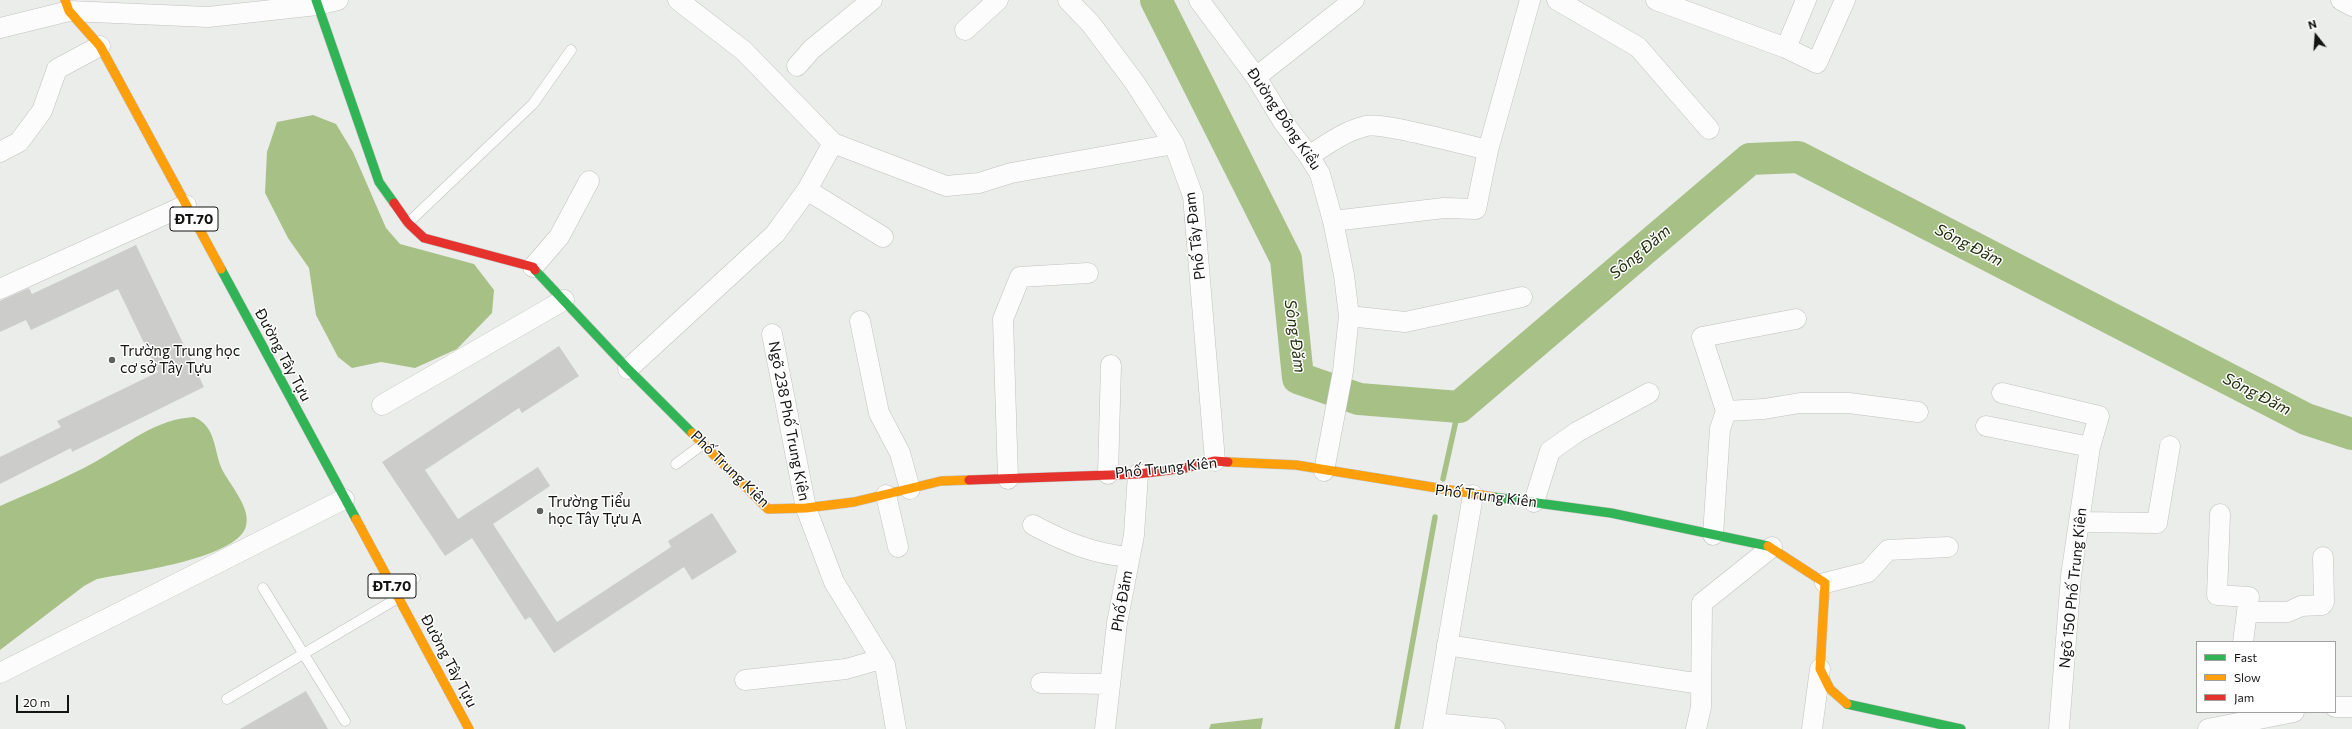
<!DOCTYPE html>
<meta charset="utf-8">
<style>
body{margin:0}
#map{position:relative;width:2352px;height:729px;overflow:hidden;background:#ebedea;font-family:Commissioner,sans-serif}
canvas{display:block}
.legend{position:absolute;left:2196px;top:641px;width:140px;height:72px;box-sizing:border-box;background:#fff;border:1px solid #a1a1a1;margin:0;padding:5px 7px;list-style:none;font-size:12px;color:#141513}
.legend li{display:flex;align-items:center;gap:8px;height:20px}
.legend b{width:20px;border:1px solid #a1a1a1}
.north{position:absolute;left:2296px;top:16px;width:40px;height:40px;-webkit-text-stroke:3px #fff;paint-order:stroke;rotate:343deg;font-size:11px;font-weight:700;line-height:16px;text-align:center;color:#141513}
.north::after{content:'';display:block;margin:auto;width:14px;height:18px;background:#141513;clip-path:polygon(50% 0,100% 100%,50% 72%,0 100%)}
.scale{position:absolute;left:16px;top:695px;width:53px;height:18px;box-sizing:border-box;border:2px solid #141513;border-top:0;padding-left:5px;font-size:12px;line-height:14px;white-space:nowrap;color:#141513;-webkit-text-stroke:3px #fff;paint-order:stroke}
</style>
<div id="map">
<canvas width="2352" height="729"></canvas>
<ul class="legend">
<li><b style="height:5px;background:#30b455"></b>Fast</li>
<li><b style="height:5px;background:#ff9f0a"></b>Slow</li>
<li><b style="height:5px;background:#e5322d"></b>Jam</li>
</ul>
<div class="north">N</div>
<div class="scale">20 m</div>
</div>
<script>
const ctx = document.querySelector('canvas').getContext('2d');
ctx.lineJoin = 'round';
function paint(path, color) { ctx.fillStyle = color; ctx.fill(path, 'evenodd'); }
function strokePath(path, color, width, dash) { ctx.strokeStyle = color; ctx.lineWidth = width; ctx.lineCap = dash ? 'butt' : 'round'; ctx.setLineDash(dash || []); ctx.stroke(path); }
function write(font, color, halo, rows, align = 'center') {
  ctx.font = font + ' Commissioner,sans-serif'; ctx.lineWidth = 3; ctx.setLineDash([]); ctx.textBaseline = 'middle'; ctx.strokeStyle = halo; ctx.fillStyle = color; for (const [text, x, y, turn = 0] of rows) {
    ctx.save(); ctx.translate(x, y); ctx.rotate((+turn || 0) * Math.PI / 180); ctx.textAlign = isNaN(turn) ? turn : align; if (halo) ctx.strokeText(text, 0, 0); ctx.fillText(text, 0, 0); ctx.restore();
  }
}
const water = new Path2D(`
 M313 115 336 124 353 152 386 228 400 244 474 264 494 290 492 313 457 349 415 368 381 362 352 368 338 357 316 315 309 268 288 238 265 193 267 152 277 122Z
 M194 417C218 427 213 454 224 473 232 487 251 509 246 526 238 559 127 573 97 579L84 586 0 650V506C32 492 64 479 95 462 127 444 156 419 194 417Z
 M1263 718 1261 729H1209L1211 724Z`);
const stream = new Path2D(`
 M1443 479 1459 407
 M1397 729 1435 517`);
const river = new Path2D(`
 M1156 0 1286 259 1298 378 1359 399 1459 407 1750 159 1798 157 2306 419 2352 434`);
const building = new Path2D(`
 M136 245 204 387 72 452 71 448 0 484V457L61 427 57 421 158 372 118 289 31 330 26 320 0 332V301L29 288 32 294Z
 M559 346 579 376 522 413 519 408 425 470 458 519 538 467 550 486 493 524 557 622 671 547 668 541 712 513 737 552 692 580 684 567 554 653 530 617 525 620 472 538 445 556 382 462Z
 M306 691 328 729H240Z`);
const lane = new Path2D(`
 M408 223 533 104 571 50
 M676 464 703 444
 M263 588 345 721
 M393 588 415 578
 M227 699 398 598`);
const street = new Path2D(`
 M678 0 744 51 833 143 946 186 979 183 1011 173 1174 144
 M1068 0 1091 24 1135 83 1174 144 1193 196 1215 461
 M1199 0 1256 77 1284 123 1309 156 1320 174 1333 221 1344 275 1349 316 1343 371 1324 471
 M1557 0 1638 47 1709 129
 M1656 0 1786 48 1817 63 1845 0
 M2341 0 2352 6
 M0 28 69 11 208 17 317 5 338 0
 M965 30 998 0
 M1786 48 1806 0
 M797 66 812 49 872 0
 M1256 77 1354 0
 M0 152 19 142 42 111 57 69 100 46
 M1309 156C1327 144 1345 131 1366 126 1383 122 1466 145 1488 150
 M807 190 883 237
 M1333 221 1444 208 1476 209 1488 150 1530 0
 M533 267 559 237 589 181
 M0 289 186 205
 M1349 316 1405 322 1522 297
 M860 321 879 413 900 453 910 489
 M772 334 806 508 834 582 885 665 896 729
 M628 369 775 234 807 190 833 143
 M2002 393 2099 416 2090 447 2071 576 2059 729
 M382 405 564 300
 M1726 411 1764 409 1800 403H1849L1918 412
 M1986 426 2090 447
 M1108 474 1111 365
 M1008 479 1003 319 1020 277 1088 273
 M886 495 898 547
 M1534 502 1550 451 1577 432 1649 393
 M2220 514 2217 595 2249 597 2243 642
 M2079 522 2157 523 2170 446
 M1033 525C1065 542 1094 554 1129 557
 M1713 535 1720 429 1726 411 1702 337 1796 319
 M1825 583 1868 572 1888 550 1948 547
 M2247 612H2288L2301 606 2322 605 2324 602 2323 557
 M1447 645 1701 684
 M0 673 344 499
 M745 680 846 669 881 659
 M1041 683 1110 684
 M2335 707H2352
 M1434 723 1495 729
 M1105 729 1117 623 1134 535 1138 474
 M1433 729 1473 495
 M1696 729 1701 707 1702 603 1772 547
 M1812 729 1820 669
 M2208 729 2294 712`);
const fast = new Path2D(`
 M316 0 379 182 394 203
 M221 269 356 519
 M535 270 628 369 692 433
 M1493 497 1611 513 1768 546
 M1847 704 1961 729`);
const slow = new Path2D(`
 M65 0 69 11 100 46 221 269
 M692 433 768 509 806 508 854 502 941 481 969 480
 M1228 462 1296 465 1493 497
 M356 519 469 729
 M1768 546 1825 583 1820 669 1830 689 1847 704`);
const jam = new Path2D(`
 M394 203 408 223 424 238 533 267 535 270
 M969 480 1138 474 1185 468 1215 461 1228 462`);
const markers = [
 [112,360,4,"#5f615e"],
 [540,511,4,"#5f615e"]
];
const shields = [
 [194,219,48],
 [392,586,48]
];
const shieldNames = [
 ["ĐT.70",194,219],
 ["ĐT.70",392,586]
];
const streetNames = [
 ["Đường Đông Kiều",1284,119,56],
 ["Phố Tây Đam",1195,236,-97],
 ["Đường Tây Tựu",283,355,62],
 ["Ngõ 238 Phố Trung Kiên",789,421,79],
 ["Phố Trung Kiên",1166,468,-6],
 ["Phố Trung Kiên",730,469,44],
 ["Phố Trung Kiên",1486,496,7],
 ["Ngõ 150 Phố Trung Kiên",2073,588,-84],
 ["Phố Đăm",1122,601,-80],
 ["Đường Tây Tựu",449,661,62]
];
const poiNames = [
 ["Trường Trung học",120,351],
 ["cơ sở Tây Tựu",120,368],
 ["Trường Tiểu",548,502],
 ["học Tây Tựu A",548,519]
];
const waterNames = [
 ["Sông Đăm",1969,245,27],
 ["Sông Đăm",1640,252,-40],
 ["Sông Đăm",1295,336,82],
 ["Sông Đăm",2257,394,27]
];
paint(water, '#a6c086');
strokePath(stream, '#a6c086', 5.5);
strokePath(river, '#a6c086', 32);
paint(building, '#cccdcb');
strokePath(lane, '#c0c1bf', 11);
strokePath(street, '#c0c1bf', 21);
strokePath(fast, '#c0c1bf', 10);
strokePath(slow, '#c0c1bf', 10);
strokePath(jam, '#c0c1bf', 10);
strokePath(lane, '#fcfcfc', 10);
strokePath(street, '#fcfcfc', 20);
strokePath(fast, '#30b455', 9);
strokePath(slow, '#ff9f0a', 9);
strokePath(jam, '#e5322d', 9);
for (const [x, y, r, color] of markers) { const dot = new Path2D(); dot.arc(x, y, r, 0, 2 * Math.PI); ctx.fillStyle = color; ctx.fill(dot); strokePath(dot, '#fff', 1.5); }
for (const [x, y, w] of shields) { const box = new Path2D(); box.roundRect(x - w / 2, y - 12, w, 24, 3); ctx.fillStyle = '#fff'; ctx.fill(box); strokePath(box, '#141513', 1); }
write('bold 14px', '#141513', null, shieldNames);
write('15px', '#141513', '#fff', streetNames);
write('15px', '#141513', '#fff', poiNames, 'left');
write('italic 16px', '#22300e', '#fff', waterNames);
</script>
